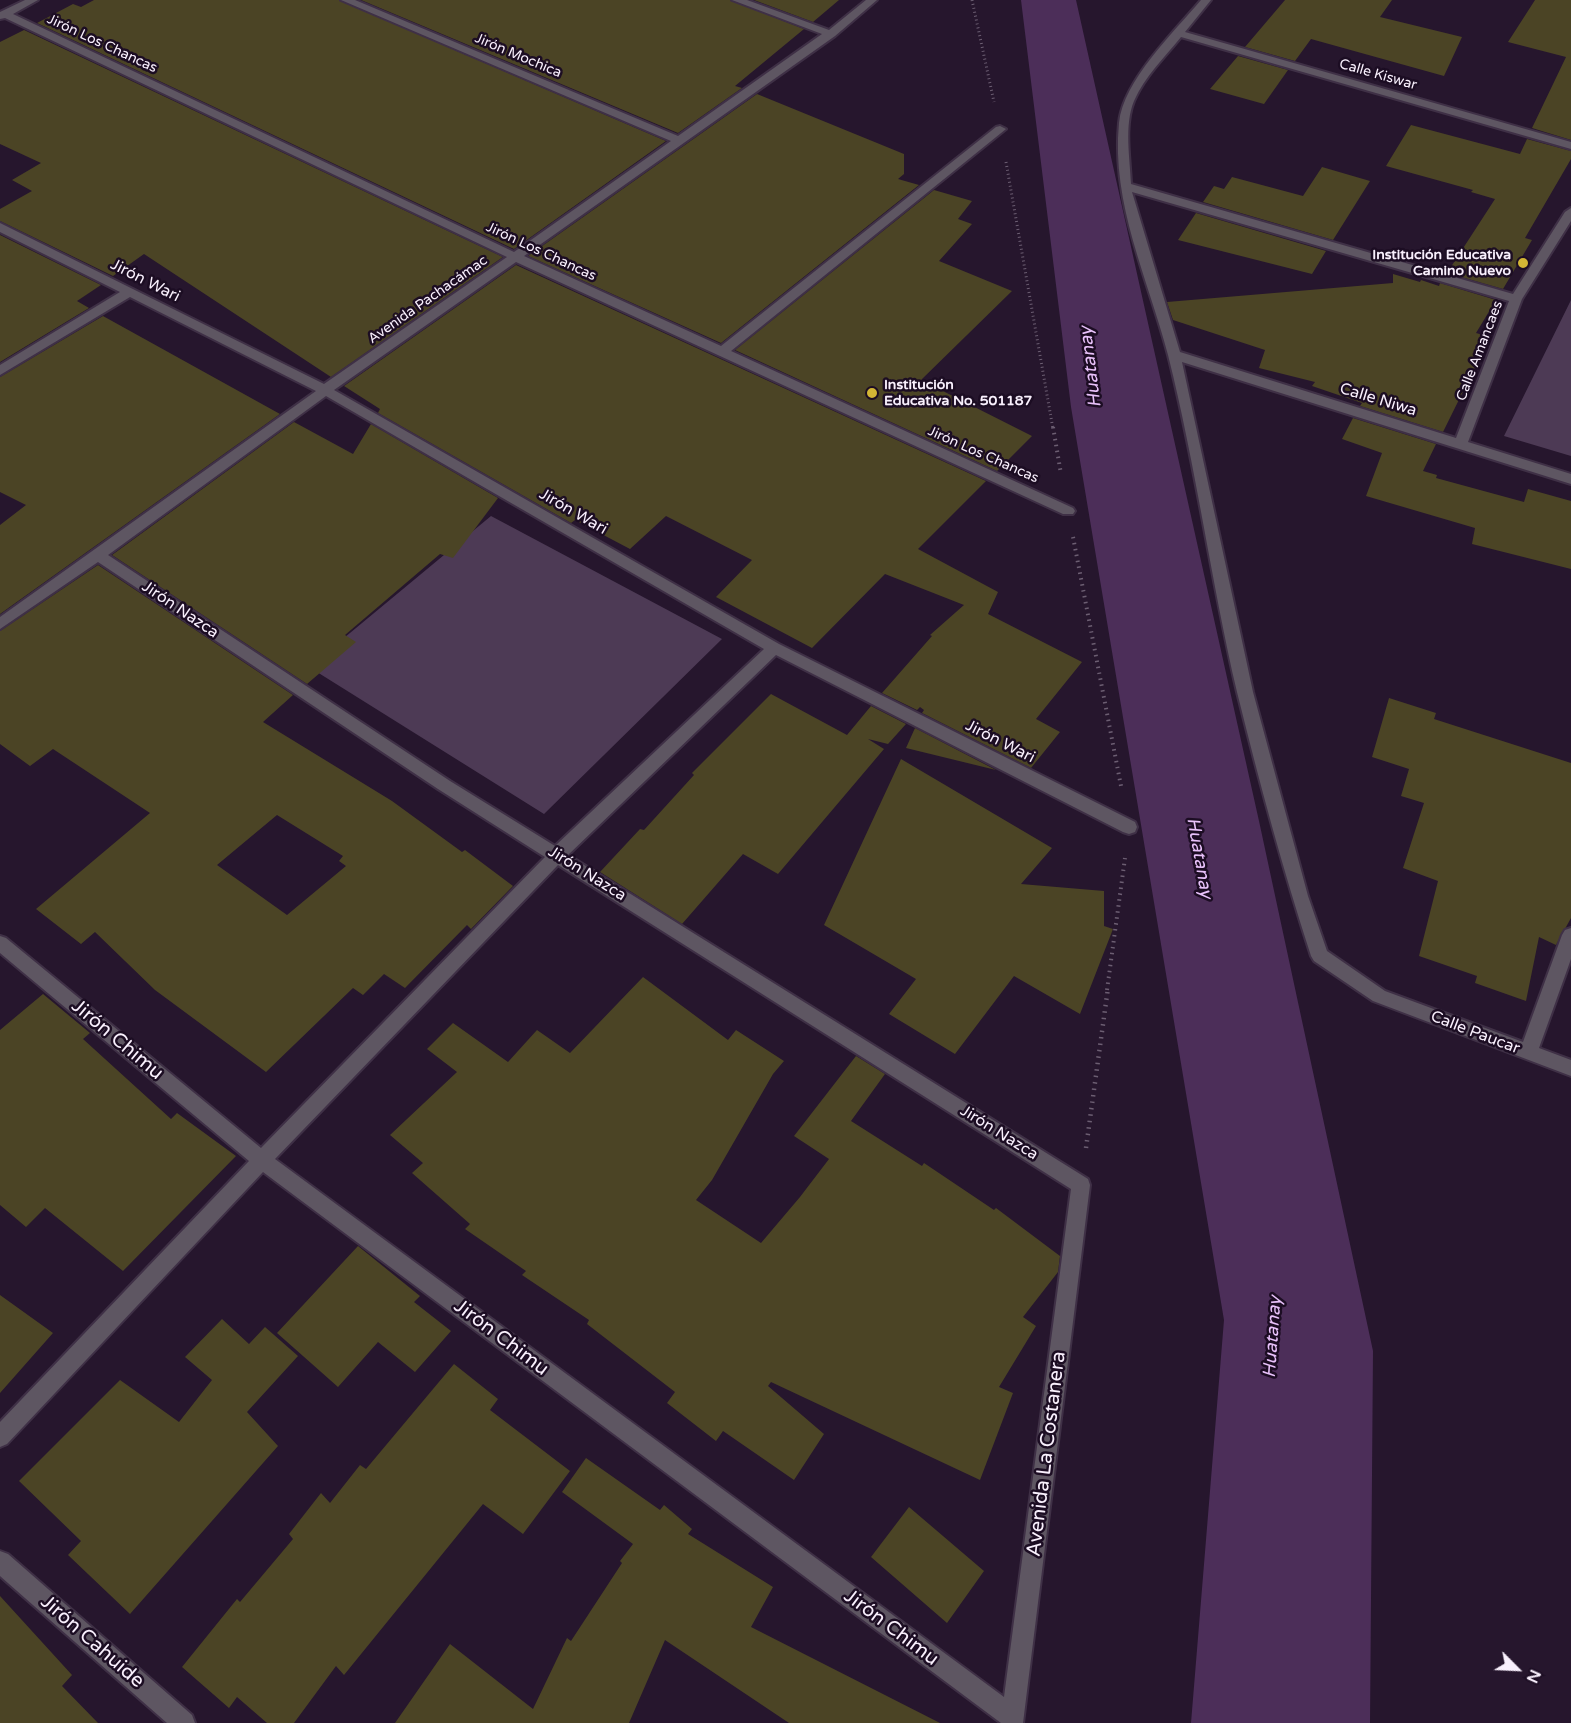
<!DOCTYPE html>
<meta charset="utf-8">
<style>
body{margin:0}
#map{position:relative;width:1571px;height:1723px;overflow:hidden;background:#26162d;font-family:"Varela Round",sans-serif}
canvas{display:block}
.north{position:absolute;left:1487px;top:1639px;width:60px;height:60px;-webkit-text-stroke:4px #1c0d23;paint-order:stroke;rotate:114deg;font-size:16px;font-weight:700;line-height:24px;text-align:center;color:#f9f0fd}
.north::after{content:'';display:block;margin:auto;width:21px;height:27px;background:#f9f0fd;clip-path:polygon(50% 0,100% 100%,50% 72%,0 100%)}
</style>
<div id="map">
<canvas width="1571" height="1723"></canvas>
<div class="north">N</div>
</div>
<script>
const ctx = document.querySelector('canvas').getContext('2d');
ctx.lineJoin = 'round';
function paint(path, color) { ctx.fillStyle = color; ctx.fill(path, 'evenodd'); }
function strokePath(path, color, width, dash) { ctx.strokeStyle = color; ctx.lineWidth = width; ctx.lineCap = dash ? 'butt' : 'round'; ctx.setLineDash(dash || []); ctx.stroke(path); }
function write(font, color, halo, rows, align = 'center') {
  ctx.font = font + ' "Varela Round",sans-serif'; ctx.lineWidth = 5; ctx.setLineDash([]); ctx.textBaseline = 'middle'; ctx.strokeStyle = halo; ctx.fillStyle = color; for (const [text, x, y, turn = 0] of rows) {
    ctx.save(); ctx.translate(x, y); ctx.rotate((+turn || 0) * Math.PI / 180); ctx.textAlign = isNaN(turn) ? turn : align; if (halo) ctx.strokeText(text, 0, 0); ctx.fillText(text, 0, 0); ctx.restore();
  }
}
const green = new Path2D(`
 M1571 300V456L1504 436Z
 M491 516 722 639 544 814 309 667Z`);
const water = new Path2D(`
 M1021 0H1076L1259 821 1373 1351 1370 1723H1191L1224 1320 1071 407Z`);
const building = new Path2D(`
 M94 0H339L666 141 514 249 37 23 73 4 81 7Z
 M361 0H730L804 29 735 86 742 88 678 133Z
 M754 0H839L813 22Z
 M1285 0H1392L1380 17 1462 37 1444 76 1311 39 1295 61 1245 47Z
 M1535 0H1571V140L1532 128 1566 57 1508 42Z
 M24 30 503 257 331 377 144 254 113 276 0 221V209L32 191 12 180 41 163 0 144V42Z
 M1238 56 1288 70 1264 104 1210 89Z
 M757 94 904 154V174L898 179 919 185 721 343 528 256Z
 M1411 125 1520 154 1527 139 1571 151V159L1525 238 1532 240 1503 289 1447 273 1495 199 1471 192 1473 190 1386 166Z
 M1322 167 1370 181 1333 240 1203 202 1214 186 1224 189 1232 177 1303 196Z
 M934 190 972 201 958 219 972 224 939 261 1012 291 921 380 1032 436 997 471 735 350Z
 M1196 213 1326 251 1312 274 1178 240Z
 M0 235 101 285 77 301 89 308 0 362Z
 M516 265 986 481 918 549 998 592 988 614 1082 662 1036 719 1060 732 1031 768 922 713 924 710 920 707 917 710 882 693 932 636 930 635 964 605 885 574 812 648 716 597 752 560 666 516 630 549 575 520 571 523 378 413 380 409 344 386Z
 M1393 274 1420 282 1421 280 1439 286 1440 283 1496 300 1476 333 1490 337 1443 432 1360 406 1362 403 1312 386 1315 382 1259 368 1265 350 1173 320 1167 302 1393 283Z
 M103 316 280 414 0 614V525L26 505 0 492V377Z
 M1353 418 1436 444 1423 471 1437 475 1436 478 1524 502 1528 489 1571 501V569L1472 544 1475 528 1366 496 1382 453 1342 439Z
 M294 422 353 454 371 424 498 498 453 558 440 554 345 635 356 642 307 684 112 555Z
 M98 565 293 695 263 722 392 801 462 852 465 850 513 886 471 929 467 925 405 988 384 974 363 995 353 988 266 1072 155 990 95 932 81 944 36 909 150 813 53 749 30 766 0 744V631ZM277 815 343 856 339 861 346 866 287 915 217 865Z
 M771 694 847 735 871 706 906 724 888 744 868 739 884 749 778 874 743 854 682 924 600 872 640 829 644 830 694 775 692 773Z
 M1389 698 1436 713 1434 719 1571 763V918L1556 945 1539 937 1526 1001 1475 983 1477 976 1419 956 1438 881 1403 868 1424 803 1401 796 1409 769 1372 757Z
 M915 728 996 770 906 748Z
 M901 759 1052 848 1021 884 1104 891V926L1113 929 1080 1014 1014 976 955 1054 889 1014 916 979 824 925Z
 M643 977 728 1040 736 1030 784 1061 773 1074 712 1180 696 1200 761 1243 800 1197 829 1159 794 1136 856 1056 885 1074 851 1121 922 1166 924 1163 994 1210 996 1208 1060 1256 1058 1272 1023 1317 1036 1326 999 1387 1013 1393 980 1480 771 1382 768 1386 824 1434 794 1480 723 1431 716 1441 667 1403 675 1392 587 1324 589 1320 522 1275 526 1271 465 1229 470 1224 412 1173 423 1163 390 1135 457 1072 427 1049 453 1023 508 1062 537 1030 570 1053Z
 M43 994 90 1033 83 1039 171 1119 177 1113 236 1156 123 1271 45 1208 26 1227 0 1205V1030Z
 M358 1246 420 1296 414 1302 451 1331 415 1372 378 1342 338 1387 277 1333Z
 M0 1295 53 1333 0 1393Z
 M222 1319 249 1344 265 1327 298 1356 247 1412 278 1446 130 1614 68 1555 81 1541 19 1481 120 1380 179 1422 212 1380 185 1357Z
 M454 1364 498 1399 490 1410 570 1471 523 1534 483 1504 344 1675 336 1666 294 1723H267L237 1697 229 1708 182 1667 237 1599 240 1602 293 1539 289 1534 321 1493 330 1503 360 1465 366 1469Z
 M586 1458 660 1510 664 1505 692 1529 688 1534 773 1587 751 1627 940 1723H789L665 1640 629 1723H395L450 1644 533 1709 567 1638 571 1641 622 1563 620 1561 633 1544 562 1492Z
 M909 1507 984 1571 947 1623 871 1557Z
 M0 1596 72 1675 62 1686 98 1723H0Z`);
const pathFar2 = new Path2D(`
 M972 0 994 102
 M1006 162 1053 429`);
const pathFar1 = new Path2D(`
 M1053 427 1061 474
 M1073 537 1121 786
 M1107 990 1125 858`);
const path = new Path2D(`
 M1086 1148 1108 988`);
const minor = new Path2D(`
 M25 0H38L13 14 514 252 671 141 341 0H355L678 136 822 34 732 0H747L829 30 866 0H877L835 36 524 256 721 346 996 127 1000 126 1006 129 731 351 1073 508 1075 511 1073 514H1063L516 262 334 390 779 644 1135 822 1137 827 1135 832 1129 834 1123 832 776 655 568 855 1088 1179 1090 1185 1023 1723H1001L263 1172 7 1444 0 1447V1422L249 1161 0 953V936L6 938 261 1148 545 857 438 789 98 562 0 629V617L316 391 130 297 0 375V365L120 292 0 232V223L324 384 507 257 5 18 0 19V12ZM326 396 764 649 555 846 450 781 108 555ZM558 865 1071 1189 1004 1697 275 1159Z
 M1201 0H1211L1185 32 1571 142V149L1181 37C1165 57 1144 77 1134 101 1124 125 1130 158 1131 184L1513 294 1565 212 1571 208V221L1522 299 1468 442 1571 474V484L1182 362 1253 692 1308 896 1327 951 1385 991 1523 1042 1562 935 1565 930 1571 928V959L1539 1048 1571 1060V1076L1373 1001 1314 961 1311 956C1283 870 1259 781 1237 692 1211 581 1196 466 1168 355 1148 278 1111 204 1119 123 1123 81 1174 32 1201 0ZM1132 192 1509 301 1456 438 1180 352Z
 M0 1551 8 1554 192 1715 195 1723H167L0 1576Z`);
const markers = [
 [1523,263,6,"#d3b635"],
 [872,393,6,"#d3b635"]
];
const farStreetnames = [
 ["Jirón Los Chancas",102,44,25],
 ["Jirón Mochica",518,56,23],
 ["Calle Kiswar",1378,75,16],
 ["Jirón Los Chancas",541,252,25],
 ["Avenida Pachacámac",428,300,-35],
 ["Calle Amancaes",1480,351,-69],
 ["Jirón Los Chancas",983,455,24]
];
const farPoinames = [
 ["Institución Educativa",1511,255],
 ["Camino Nuevo",1511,271],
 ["Institución",884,385,"left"],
 ["Educativa No. 501187",884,401,"left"]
];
const streetNames = [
 ["Jirón Wari",145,281,27],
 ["Calle Niwa",1378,400,17],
 ["Jirón Wari",573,512,30],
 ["Jirón Nazca",180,610,34],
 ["Jirón Wari",1000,742,27],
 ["Jirón Nazca",587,874,32],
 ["Calle Paucar",1475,1033,21],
 ["Jirón Nazca",999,1133,32]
];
const waterNames = [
 ["Huatanay",1091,367,-97],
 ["Huatanay",1199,858,80],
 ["Huatanay",1273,1337,-86]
];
const nearStreetnames = [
 ["Jirón Chimu",117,1040,40],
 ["Jirón Chimu",501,1338,37],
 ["Avenida La Costanera",1047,1454,-83],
 ["Jirón Chimu",891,1628,37],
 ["Jirón Cahuide",92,1642,41]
];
paint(green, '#4d3a55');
paint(water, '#4c2e59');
paint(building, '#4b4425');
strokePath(minor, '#3f3046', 4);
strokePath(pathFar2, '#6c5e72', 3, [1, 3]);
strokePath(pathFar1, '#6c5e72', 4, [1.5, 4.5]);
strokePath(path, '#6c5e72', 4.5, [1.5, 5]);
paint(minor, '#5e5662');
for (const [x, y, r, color] of markers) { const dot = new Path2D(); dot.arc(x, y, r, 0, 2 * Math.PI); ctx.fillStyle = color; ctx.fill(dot); strokePath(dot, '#1c0d23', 2); }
write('14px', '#f9f0fd', '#1c0d23', farStreetnames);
write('bold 14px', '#f9f0fd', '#1c0d23', farPoinames, 'right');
write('16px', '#f9f0fd', '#1c0d23', streetNames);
write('italic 18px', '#e9c2fb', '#1c0d23', waterNames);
write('20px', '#f9f0fd', '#1c0d23', nearStreetnames);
</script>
